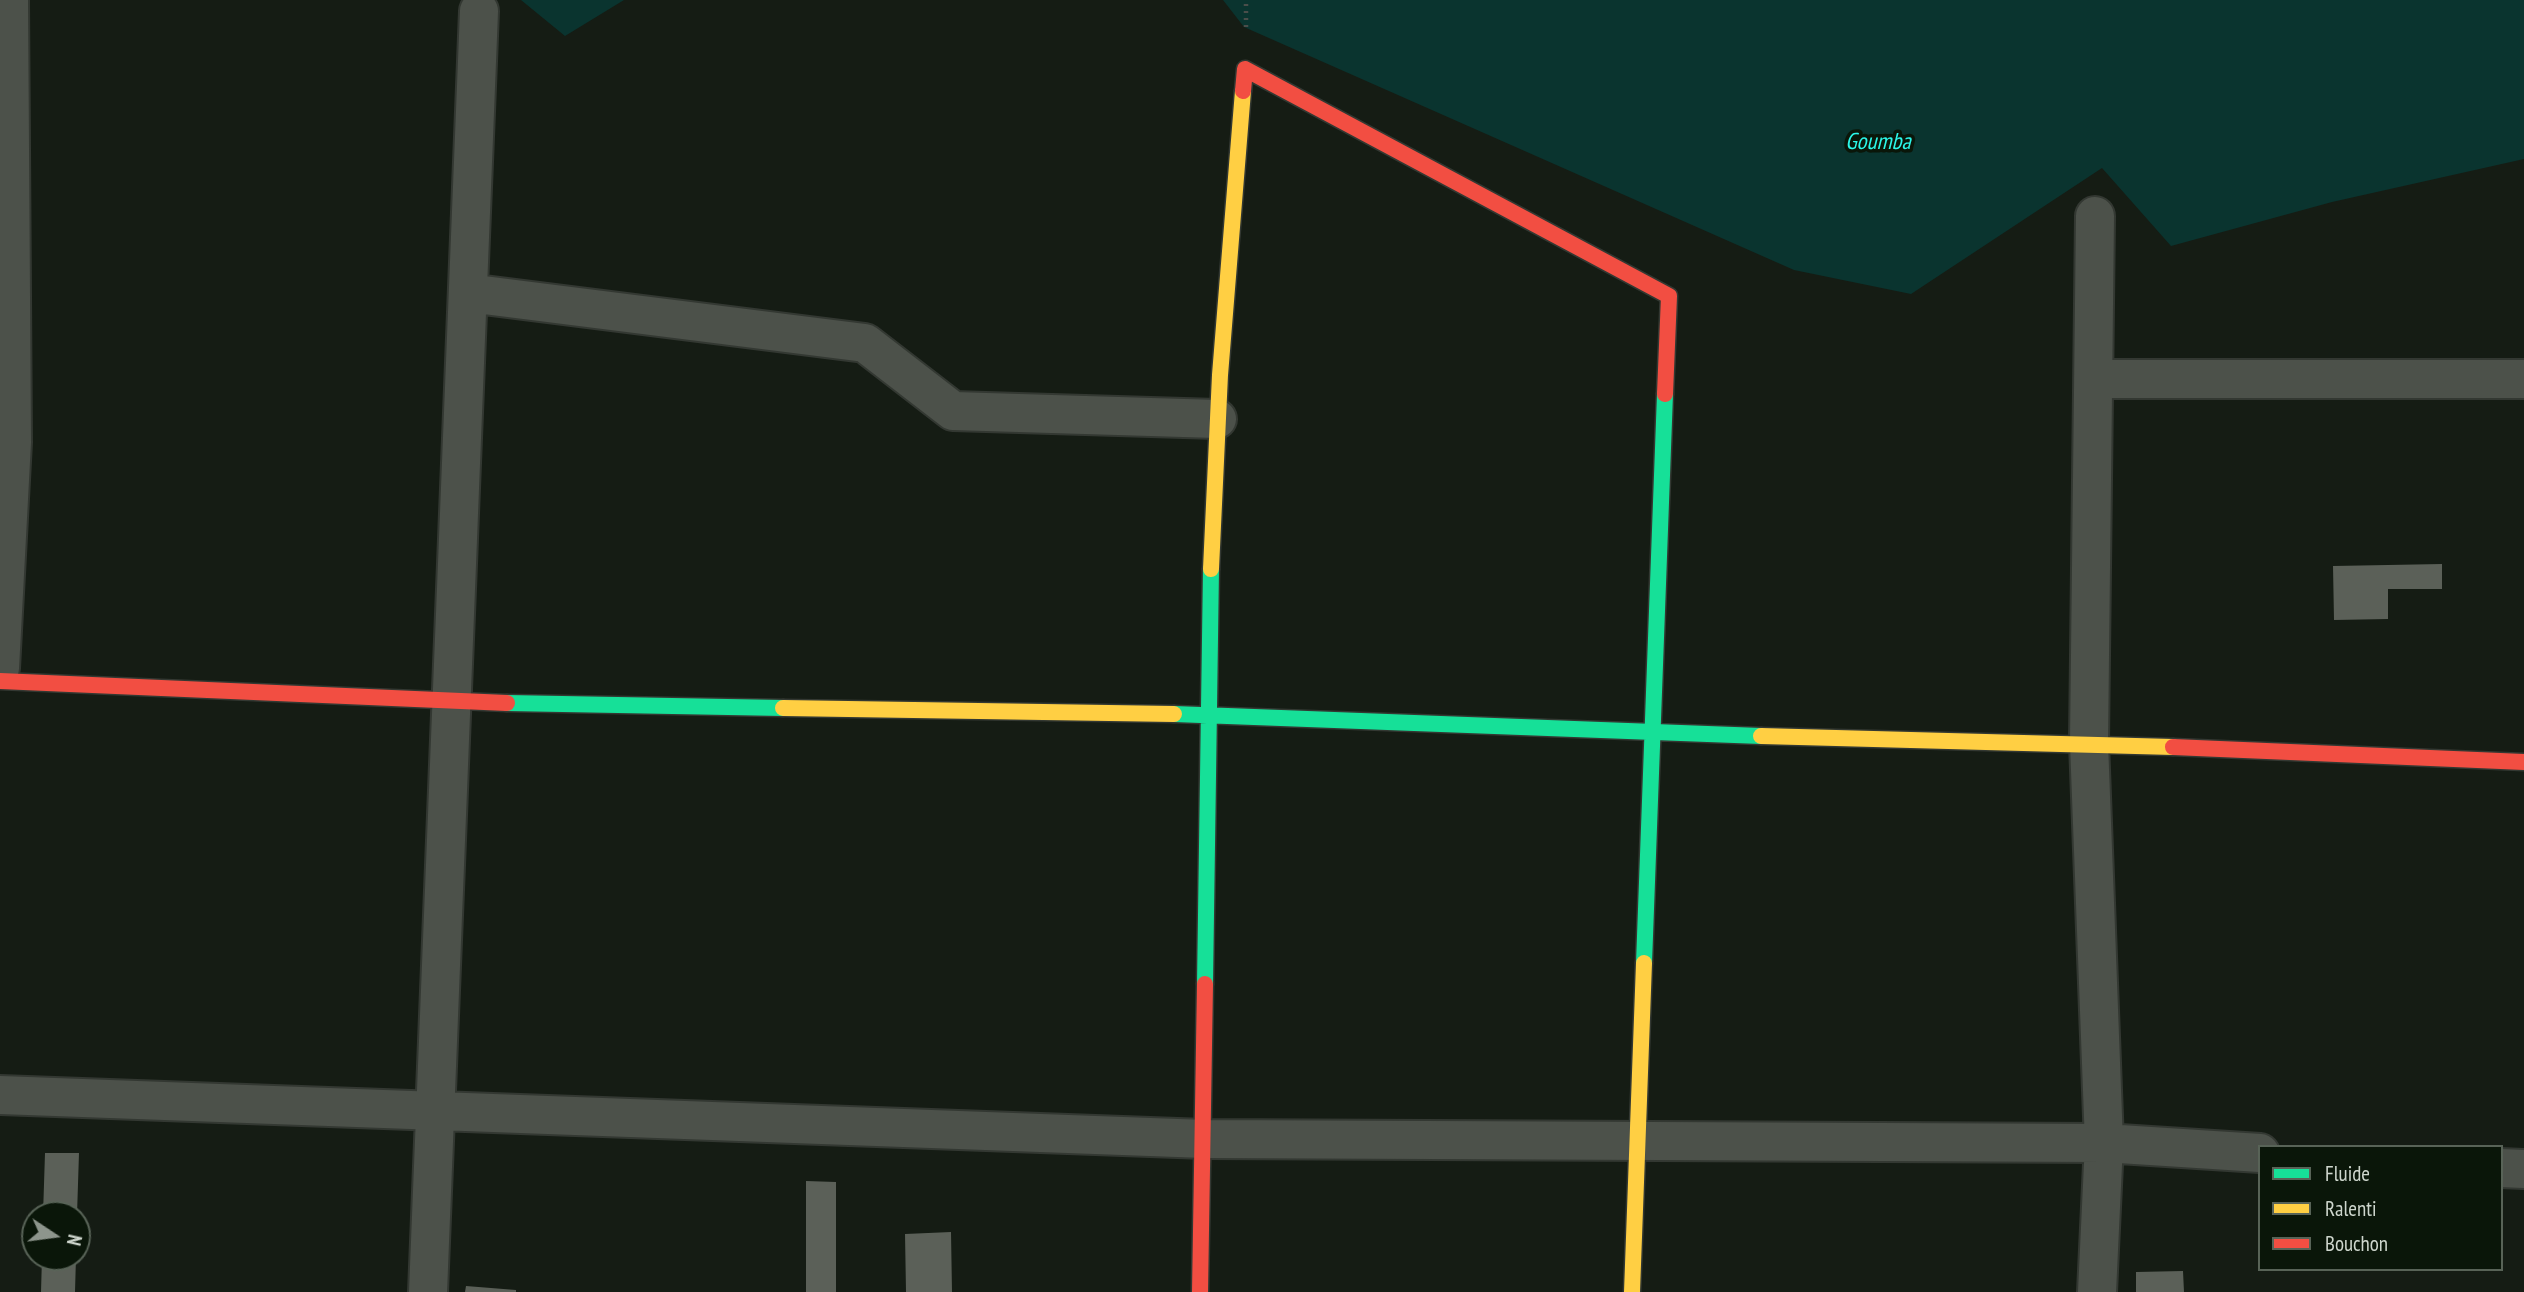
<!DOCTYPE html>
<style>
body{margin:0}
#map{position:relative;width:2524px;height:1292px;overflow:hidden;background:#151c14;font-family:"PT Sans Narrow",sans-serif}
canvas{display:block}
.legend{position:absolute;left:2258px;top:1145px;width:245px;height:126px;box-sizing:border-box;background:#0a1609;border:2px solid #586357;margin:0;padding:9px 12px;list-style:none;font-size:21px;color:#ced6cd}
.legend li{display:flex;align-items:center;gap:14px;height:35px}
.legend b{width:35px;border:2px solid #586357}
.north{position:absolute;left:21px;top:1201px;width:70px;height:70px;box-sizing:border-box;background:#0a1609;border:2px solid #586357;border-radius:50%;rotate:103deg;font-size:19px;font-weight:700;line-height:28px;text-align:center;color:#ced6cd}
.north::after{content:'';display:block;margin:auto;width:24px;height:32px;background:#8d958c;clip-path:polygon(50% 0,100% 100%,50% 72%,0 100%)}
</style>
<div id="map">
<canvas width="2524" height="1292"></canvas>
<ul class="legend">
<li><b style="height:9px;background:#16e098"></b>Fluide</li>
<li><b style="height:9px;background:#ffcf43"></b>Ralenti</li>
<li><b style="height:9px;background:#f24e42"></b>Bouchon</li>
</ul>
<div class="north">N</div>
</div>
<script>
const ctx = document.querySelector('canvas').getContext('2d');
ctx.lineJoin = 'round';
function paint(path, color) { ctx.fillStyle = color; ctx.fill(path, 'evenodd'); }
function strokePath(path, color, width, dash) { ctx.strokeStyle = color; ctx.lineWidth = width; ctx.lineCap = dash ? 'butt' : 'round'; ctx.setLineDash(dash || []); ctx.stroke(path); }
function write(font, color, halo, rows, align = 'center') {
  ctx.font = font + ' "PT Sans Narrow",sans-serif'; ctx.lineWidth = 7; ctx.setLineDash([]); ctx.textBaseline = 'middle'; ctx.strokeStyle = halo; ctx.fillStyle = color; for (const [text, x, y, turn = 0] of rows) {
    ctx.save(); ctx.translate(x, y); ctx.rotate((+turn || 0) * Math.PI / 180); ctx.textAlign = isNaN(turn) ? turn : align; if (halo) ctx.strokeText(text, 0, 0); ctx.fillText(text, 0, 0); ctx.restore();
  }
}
const water = new Path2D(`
 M521 0H624L565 36Z
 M1223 0H2524V159L2332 202 2171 246 2102 168 1911 294 1794 270 1244 27Z`);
const building = new Path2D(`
 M2442 564V589H2388V619L2334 620 2333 566Z
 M45 1153H79L77 1215H43Z
 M806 1181 836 1182V1292H806Z
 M951 1232 952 1292H906L905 1234Z
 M42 1257H76L75 1292H41Z
 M2183 1271 2184 1292H2136V1272Z
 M466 1286 516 1290V1292H465Z`);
const path = new Path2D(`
 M1246 27V0`);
const street = new Path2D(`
 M2095 216 2089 743 2104 1143 2097 1292
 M468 293 865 343 953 411 1217 419
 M2094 379H2524
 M0 668 12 442 9 0
 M0 1095 1205 1139 2104 1143 2260 1153
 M2501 1168 2524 1169
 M428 1292 479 11`);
const fast = new Path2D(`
 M507 703 783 708
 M1174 714 1761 736
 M1644 963 1665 394
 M1205 984 1211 569`);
const slow = new Path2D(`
 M1211 569 1220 375 1243 91
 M783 708 1174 714
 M1761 736 2173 747
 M1632 1292 1644 963`);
const jam = new Path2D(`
 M1243 91 1245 69 1669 296 1665 394
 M0 681 507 703
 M2173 747 2524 762
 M1200 1292 1205 984`);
const waterNames = [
 ["Goumba",1878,142]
];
paint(water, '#0a342f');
paint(building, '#5b6058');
strokePath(street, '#333832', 42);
strokePath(fast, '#333832', 19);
strokePath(slow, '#333832', 19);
strokePath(jam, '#333832', 19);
strokePath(path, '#4a4e4a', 4.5, [2, 5]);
strokePath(street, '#4c514a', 38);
strokePath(fast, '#16e098', 16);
strokePath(slow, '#ffcf43', 16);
strokePath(jam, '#f24e42', 16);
write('italic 23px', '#2bf6e8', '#0a1609', waterNames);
</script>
